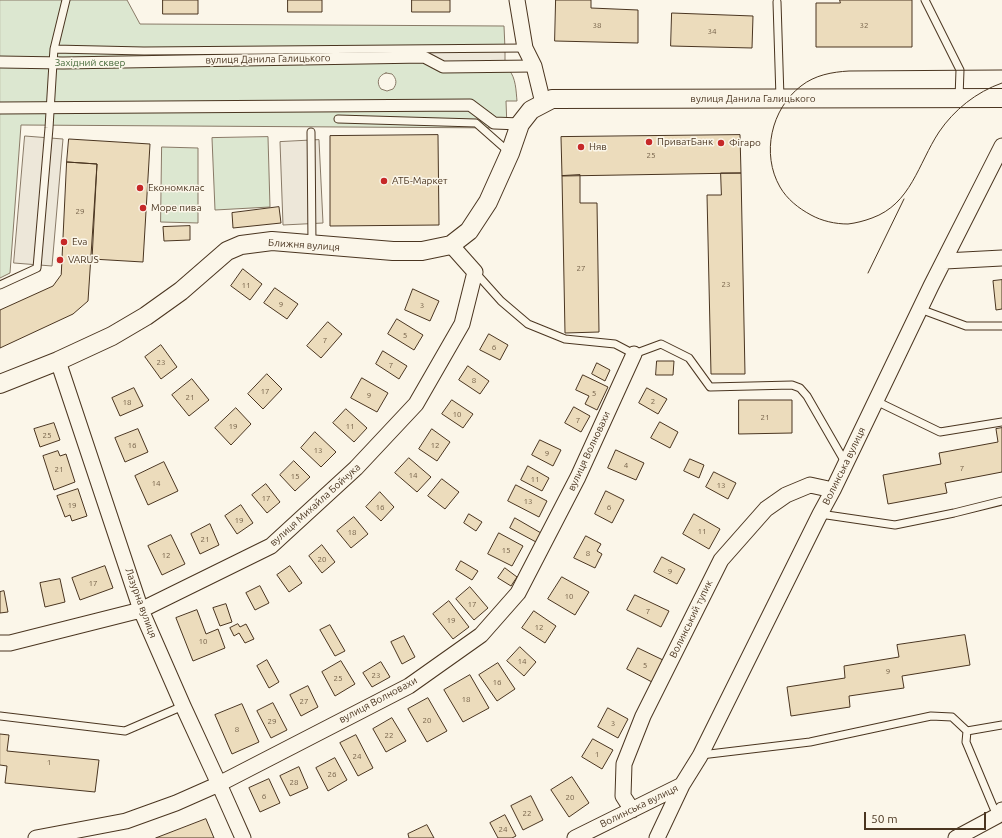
<!DOCTYPE html>
<meta charset="utf-8">
<style>
body{margin:0}
#map{position:relative;width:1002px;height:838px;overflow:hidden;background:#fbf6e9;font-family:Ubuntu,sans-serif}
canvas{display:block}
.scale{position:absolute;left:864px;top:812px;width:122px;height:18px;box-sizing:border-box;border:2px solid #4a3520;border-top:0;padding-left:5px;font-size:12px;line-height:14px;white-space:nowrap;color:#4a3520;-webkit-text-stroke:3px #fbf6e9;paint-order:stroke}
</style>
<div id="map">
<canvas width="1002" height="838"></canvas>
<div class="scale">50 m</div>
</div>
<script>
const ctx = document.querySelector('canvas').getContext('2d');
ctx.lineJoin = 'round';
function paint(path, color) { ctx.fillStyle = color; ctx.fill(path, 'evenodd'); }
function strokePath(path, color, width, dash) { ctx.strokeStyle = color; ctx.lineWidth = width; ctx.lineCap = dash ? 'butt' : 'round'; ctx.setLineDash(dash || []); ctx.stroke(path); }
function write(font, color, halo, rows, align = 'center') {
  ctx.font = font + ' Ubuntu,sans-serif'; ctx.lineWidth = 3; ctx.setLineDash([]); ctx.textBaseline = 'middle'; ctx.strokeStyle = halo; ctx.fillStyle = color; for (const [text, x, y, turn = 0] of rows) {
    ctx.save(); ctx.translate(x, y); ctx.rotate((+turn || 0) * Math.PI / 180); ctx.textAlign = isNaN(turn) ? turn : align; if (halo) ctx.strokeText(text, 0, 0); ctx.fillText(text, 0, 0); ctx.restore();
  }
}
const green = new Path2D(`
 M0 0H127L140 24 504 26 505 49 425 50 509 70C516 78 516 91 517 101H506L507 128 21 125 10 273 0 278ZM386 73 392 74C397 79 397 84 393 89L387 91 381 89C376 83 378 75 386 73Z
 M268 137 270 207 215 210 212 138Z
 M162 147 198 148V223L161 222Z`);
const parking = new Path2D(`
 M505 49V67L457 68 424 57 425 50Z
 M25 136 63 139 52 266 14 263Z
 M319 140 323 223 283 225 280 142Z`);
const building = new Path2D(`
 M163 0H198V14H163Z
 M288 0H322V12H288Z
 M412 0H450V12H412Z
 M556 0H591V8L638 10V43L555 41Z
 M840 0H912V47H816V3H840Z
 M672 13 753 16 752 48 671 46Z
 M438 135 439 225 330 226V136Z
 M740 135 741 173 562 176 561 137Z
 M69 139 150 144 143 262 92 259 97 164 67 162Z
 M67 162 97 164 88 301 73 314 0 348V310L53 286 61 275Z
 M721 173H741L745 374H711L707 195H721Z
 M580 175V203H597L599 332 565 333 562 176Z
 M279 207 281 223 233 228 232 213Z
 M190 226V240L164 241 163 227Z
 M243 269 262 284 250 300 231 286Z
 M1002 280V309L996 310 993 281Z
 M275 288 298 304 287 319 264 303Z
 M413 289 439 301 430 321 405 310Z
 M397 319 423 335 414 350 388 334Z
 M328 322 342 334 321 358 307 346Z
 M489 334 508 345 500 360 480 350Z
 M161 345 177 367 161 379 145 357Z
 M383 351 407 366 399 379 376 364Z
 M657 361H674L673 375H656Z
 M597 363 610 370 605 381 592 374Z
 M468 366 489 381 480 394 459 380Z
 M267 374 282 389 263 409 248 394Z
 M583 375 608 387 597 410 585 404 589 396 576 390Z
 M362 378 388 393 377 412 351 398Z
 M192 379 209 400 189 416 172 395Z
 M134 388 143 406 120 416 112 398Z
 M647 388 667 399 658 414 639 403Z
 M452 400 473 414 463 428 442 414Z
 M739 400H792V433L739 434Z
 M574 407 590 416 581 432 565 423Z
 M236 408 251 424 231 445 215 428Z
 M346 409 367 428 354 442 333 423Z
 M660 422 678 432 670 448 651 438Z
 M54 423 60 440 40 447 34 429Z
 M1002 428V472L945 483 947 493 888 504 883 475 941 464 939 453 998 442 996 429Z
 M138 429 148 452 125 462 115 438Z
 M432 429 450 442 437 461 419 449Z
 M315 432 336 452 321 467 301 448Z
 M540 440 561 450 553 466 532 455Z
 M616 450 644 463 636 480 608 468Z
 M58 451 60 456 66 454 75 482 54 490 43 456Z
 M409 458 431 477 417 492 395 473Z
 M690 459 704 465 699 478 684 471Z
 M294 461 310 477 295 491 280 475Z
 M164 462 178 491 148 505 135 476Z
 M528 466 549 478 542 491 521 480Z
 M714 472 736 483 728 499 706 487Z
 M442 479 459 492 445 509 428 496Z
 M266 484 280 502 267 513 252 495Z
 M516 485 547 501 539 517 508 501Z
 M78 489 87 516 72 521 70 515 65 517 57 496Z
 M606 491 624 500 612 523 595 514Z
 M380 492 394 507 381 521 366 507Z
 M241 505 253 523 237 534 225 516Z
 M469 514 482 522 476 531 464 523Z
 M694 514 720 529 709 549 683 534Z
 M354 517 368 534 351 548 337 531Z
 M515 518 541 533 536 542 510 528Z
 M210 524 219 545 200 554 191 534Z
 M499 533 523 546 512 566 488 554Z
 M171 535 185 564 162 575 148 546Z
 M586 536 601 544 597 551 602 554 595 568 574 558Z
 M322 545 335 562 322 573 309 556Z
 M662 557 685 569 677 584 654 572Z
 M461 561 478 571 472 580 456 570Z
 M105 566 113 588 80 600 72 578Z
 M290 566 302 583 289 592 277 575Z
 M505 568 517 577 511 586 498 578Z
 M562 577 589 592 575 615 548 599Z
 M60 579 65 602 45 607 40 583Z
 M260 586 269 603 255 610 246 593Z
 M470 587 488 608 474 620 456 599Z
 M4 591 8 612 0 613V592Z
 M635 595 669 611 661 627 627 610Z
 M449 601 469 627 453 639 433 614Z
 M226 604 232 622 220 626 213 608Z
 M197 610 206 634 218 629 225 648 193 661 176 618Z
 M534 611 556 626 545 643 522 628Z
 M238 624 240 627 246 624 254 639 245 643 239 633 234 636 230 628Z
 M330 625 345 651 335 656 320 630Z
 M965 635 970 665 902 676 904 688 849 696 850 707 791 716 787 687 845 678 844 666 899 657 897 645Z
 M404 636 415 657 402 664 391 642Z
 M520 647 536 662 524 676 507 661Z
 M638 648 663 660 652 682 627 669Z
 M267 660 279 682 269 688 257 666Z
 M341 661 355 684 335 696 322 672Z
 M381 662 390 677 372 687 363 673Z
 M498 663 515 689 497 701 479 675Z
 M470 675 489 708 463 722 444 690Z
 M308 686 318 707 301 716 290 695Z
 M428 698 447 731 427 742 408 709Z
 M273 703 287 730 271 738 257 711Z
 M242 704 259 742 232 754 215 715Z
 M608 708 628 719 618 738 598 727Z
 M392 718 406 741 386 752 373 729Z
 M0 734 9 735 7 751 99 760 95 792 5 783 7 766 0 765Z
 M356 735 373 768 358 776 340 743Z
 M593 739 613 750 602 769 582 757Z
 M335 758 347 780 328 791 316 768Z
 M299 767 308 788 290 796 280 776Z
 M572 777 589 803 569 817 551 790Z
 M269 779 280 803 260 812 249 788Z
 M531 796 543 820 523 830 511 806Z
 M505 815 516 836 512 838H498L490 823Z
 M206 819 214 838H156Z
 M427 825 434 838H409L408 834Z`);
const service = new Path2D(`
 M925 0 960 70 959 98
 M777 2 780 98
 M54 49 144 51 525 48
 M338 119 476 123 510 153
 M311 132 312 244
 M475 272 501 301 528 324 565 339 615 344 634 354 661 344 689 358 710 387 792 385 800 388 807 396 845 462
 M0 285 37 268 49 128 53 63 54 49 66 0
 M920 309 966 326H1002
 M876 401 940 432 1002 422
 M820 514 895 525 954 513 1002 501
 M0 716 125 731 183 706
 M967 731 966 742 997 816
 M967 731 1002 725
 M701 755 810 742 931 716 952 717 967 731`);
const pedestrian = new Path2D(`
 M0 62 63 63 424 57 443 67 534 66
 M0 108 470 105 494 123 520 124`);
const minor = new Path2D(`
 M517 0 525 48 534 66 543 103
 M945 261 1002 258
 M58 361 141 610 183 706 219 784 243 838
 M0 643H10L141 610 271 546 356 468 416 404 462 324 475 272 451 245
 M632 810 623 796 624 764 643 716 721 560 766 509 786 495 810 485 833 490
 M36 838 126 821 176 803 219 784 409 686 481 635 518 593 578 477 634 354
 M575 838 682 785 700 756 820 514 833 490 931 286 1002 146
 M657 838 682 785
 M956 838 997 816 1002 810`);
const tertiary = new Path2D(`
 M0 384 58 361 112 336 146 316 181 291 227 251 241 245 272 241 393 251H422L451 245 469 231 488 202 510 153 520 124 531 110 552 99 1002 98`);
const tram = new Path2D(`
 M1002 70 849 71C832 72 815 75 801 86 771 109 761 154 780 187 787 199 798 208 811 215 822 221 835 224 848 224 856 223 864 221 872 218 911 204 918 164 939 132 954 110 976 92 1002 83
 M868 273 904 199`);
const markers = [
 [649,142,4,"#c62828"],
 [721,143,4,"#c62828"],
 [581,147,4,"#c62828"],
 [384,181,4,"#c62828"],
 [140,188,4,"#c62828"],
 [143,208,4,"#c62828"],
 [64,242,4,"#c62828"],
 [60,260,4,"#c62828"]
];
const numberNames = [
 ["38",597,25],
 ["32",864,25],
 ["34",712,31],
 ["25",651,155],
 ["29",80,211],
 ["27",581,268],
 ["23",726,284],
 ["11",246,285],
 ["9",281,304],
 ["3",422,305],
 ["5",405,335],
 ["7",325,340],
 ["6",494,347],
 ["23",161,362],
 ["7",391,365],
 ["8",474,380],
 ["17",265,391],
 ["5",594,393],
 ["9",369,395],
 ["21",190,397],
 ["2",653,401],
 ["18",127,402],
 ["10",457,414],
 ["21",765,417],
 ["7",578,420],
 ["19",233,426],
 ["11",350,426],
 ["25",47,435],
 ["16",132,445],
 ["12",435,445],
 ["13",318,450],
 ["9",547,453],
 ["4",626,465],
 ["7",962,468],
 ["21",59,469],
 ["14",413,475],
 ["15",295,476],
 ["11",535,479],
 ["14",156,483],
 ["13",721,485],
 ["17",266,498],
 ["13",528,501],
 ["19",72,505],
 ["16",380,507],
 ["6",609,507],
 ["19",239,520],
 ["11",702,531],
 ["18",352,532],
 ["21",205,539],
 ["15",506,550],
 ["8",588,553],
 ["12",166,555],
 ["20",322,559],
 ["9",670,571],
 ["17",93,583],
 ["10",569,596],
 ["17",472,604],
 ["7",648,611],
 ["19",451,620],
 ["12",539,627],
 ["10",203,641],
 ["14",522,661],
 ["5",645,665],
 ["9",888,671],
 ["23",376,675],
 ["25",338,678],
 ["16",497,682],
 ["18",466,699],
 ["27",304,701],
 ["20",427,720],
 ["29",272,721],
 ["3",613,723],
 ["8",237,729],
 ["22",389,735],
 ["1",597,754],
 ["24",357,756],
 ["1",49,762],
 ["26",332,774],
 ["28",294,782],
 ["6",264,796],
 ["20",570,797],
 ["22",527,813],
 ["24",503,829]
];
const streetNames = [
 ["вулиця Данила Галицького",268,59,-1],
 ["вулиця Данила Галицького",753,99],
 ["Ближня вулиця",304,245,4],
 ["вулиця Волновахи",589,451,-65],
 ["Волинська вулиця",844,466,-64],
 ["вулиця Михайла Бойчука",315,505,-42],
 ["Лазурна вулиця",141,603,70],
 ["Волинський тупик",691,619,-64],
 ["вулиця Волновахи",378,700,-28],
 ["Волинська вулиця",639,806,-26]
];
const parkNames = [
 ["Західний сквер",90,63]
];
const poiNames = [
 ["ПриватБанк",657,142],
 ["Фігаро",729,143],
 ["Няв",589,147],
 ["АТБ-Маркет",392,181],
 ["Економклас",148,188],
 ["Море пива",151,208],
 ["Eva",72,242],
 ["VARUS",68,260]
];
paint(green, '#dce7d0');
strokePath(green, '#887966', 1);
paint(parking, '#ede7d9');
strokePath(parking, '#887966', 1);
paint(building, '#ecdcbc');
strokePath(building, '#4a3520', 1);
strokePath(service, '#4a3520', 9);
strokePath(pedestrian, '#4a3520', 13);
strokePath(minor, '#4a3520', 17);
strokePath(tertiary, '#4a3520', 20);
strokePath(service, '#fbf6e9', 7);
strokePath(pedestrian, '#fbf6e9', 11);
strokePath(minor, '#fbf6e9', 15);
strokePath(tertiary, '#fbf6e9', 18);
strokePath(tram, '#4a3520', 1);
for (const [x, y, r, color] of markers) { const dot = new Path2D(); dot.arc(x, y, r, 0, 2 * Math.PI); ctx.fillStyle = color; ctx.fill(dot); strokePath(dot, '#fbf6e9', 1.5); }
write('8px', '#725f47', null, numberNames);
write('10px', '#4a3520', '#fbf6e9', streetNames);
write('10px', '#436837', '#fbf6e9', parkNames);
write('10px', '#4a3520', '#fbf6e9', poiNames, 'left');
</script>
